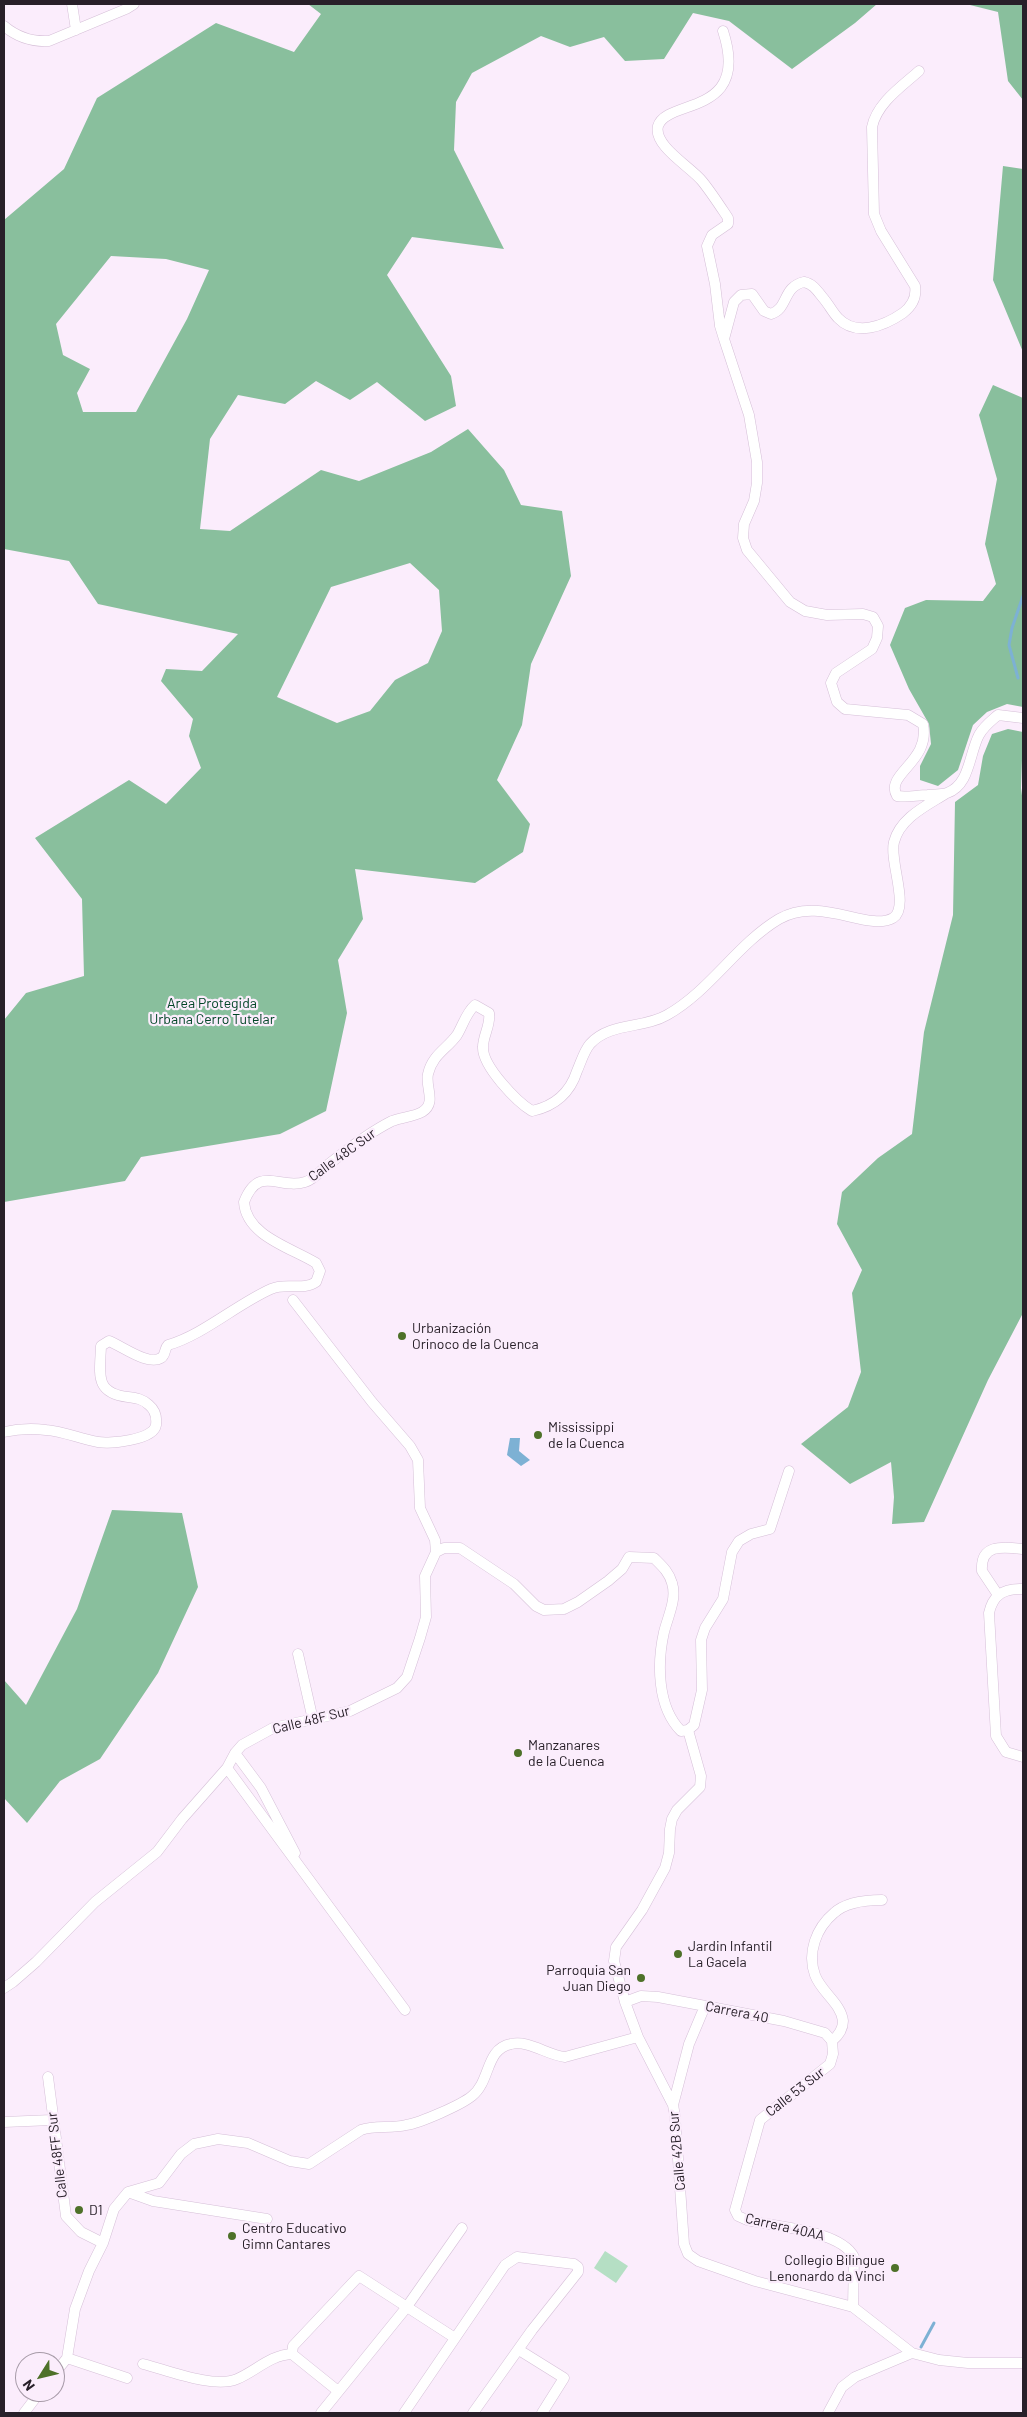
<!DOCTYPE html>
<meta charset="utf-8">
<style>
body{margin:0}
#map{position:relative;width:1027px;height:2417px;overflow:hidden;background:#fbedfc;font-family:Barlow,sans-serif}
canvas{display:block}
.frame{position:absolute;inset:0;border:5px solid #282029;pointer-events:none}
.north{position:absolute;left:15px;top:2352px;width:50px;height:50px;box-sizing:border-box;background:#fbedfc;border:1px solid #a79ba8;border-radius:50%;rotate:234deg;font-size:14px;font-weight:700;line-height:20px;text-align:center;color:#282029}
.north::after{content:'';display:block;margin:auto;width:18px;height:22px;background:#4e7129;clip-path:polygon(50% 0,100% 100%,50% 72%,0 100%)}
</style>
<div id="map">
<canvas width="1027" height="2417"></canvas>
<div class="frame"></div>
<div class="north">N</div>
</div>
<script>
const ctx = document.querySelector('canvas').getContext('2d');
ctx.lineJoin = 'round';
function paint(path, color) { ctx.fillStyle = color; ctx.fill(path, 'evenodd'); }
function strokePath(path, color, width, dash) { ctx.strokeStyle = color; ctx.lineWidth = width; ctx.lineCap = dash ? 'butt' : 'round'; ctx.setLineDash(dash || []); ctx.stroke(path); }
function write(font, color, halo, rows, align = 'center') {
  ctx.font = font + ' Barlow,sans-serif'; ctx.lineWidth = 4.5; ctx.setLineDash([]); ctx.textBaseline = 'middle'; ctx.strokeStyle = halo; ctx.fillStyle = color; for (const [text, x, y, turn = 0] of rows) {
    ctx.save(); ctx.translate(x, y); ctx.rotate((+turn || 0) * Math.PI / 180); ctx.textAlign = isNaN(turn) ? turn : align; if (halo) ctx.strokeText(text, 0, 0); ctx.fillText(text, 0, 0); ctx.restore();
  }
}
const green = new Path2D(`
 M605 2251 628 2266 616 2283 594 2268Z`);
const forest = new Path2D(`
 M308 4H877L855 23 792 69 729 21 693 13 664 59 625 61 604 37 570 47 541 36 472 73 456 102 454 150 504 249 412 237 387 275 451 376 456 406 425 421 377 382 350 400 316 381 285 404 238 395 210 439 200 529 230 531 321 470 359 481 431 452 468 429 504 470 521 505 562 511 571 576 531 664 522 725 497 780 530 824 523 852 475 883 355 869 363 919 338 960 347 1013 326 1111 280 1134 141 1157 125 1181 4 1202V1020L26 993 84 976 82 899 35 838 129 780 166 804 201 768 189 736 193 719 161 681 166 669 202 671 238 634 98 604 69 561 4 549V220L64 169 97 98 216 23 294 52 321 14ZM111 256 166 259 209 270 187 319 136 412H83L77 393 90 369 63 355 56 324ZM410 563 439 590 442 631 428 663 395 680 370 711 337 723 277 697 331 587Z
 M966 4H1023V100L1008 81 998 12Z
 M1003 166 1023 169V352L993 280Z
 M993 385 1023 398V707L1007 704 987 712 973 725 958 770 938 786 920 780V766L931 744 929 724 909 689 890 645 905 608 926 600 983 601 996 584 985 544 997 479 979 415Z
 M1008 729 1023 732 1021 788 1023 803V1313L988 1380 924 1522 892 1524 894 1497 891 1462 850 1484 801 1444 848 1407 861 1372 852 1293 862 1270 837 1224 842 1192 878 1158 912 1134 924 1032 953 915 955 802 978 785 983 756 992 734Z
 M112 1510 182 1513 198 1587 158 1673 100 1759 60 1781 27 1823 4 1798V1680L26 1705 77 1609Z`);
const water = new Path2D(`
 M510 1438H520L519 1451 530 1460 521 1466 507 1455Z`);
const stream = new Path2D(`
 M1018 678 1009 645 1012 628 1023 596
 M921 2347 934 2323`);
const minor = new Path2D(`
 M72 4 76 30
 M4 26C17 37 32 42 49 41L126 9 134 4
 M723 31C751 117 667 98 658 126 653 146 691 167 702 181 711 192 720 206 728 218V224L712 235 707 246 715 284 720 326 724 339
 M919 71C901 87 877 103 872 127L874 214 881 231 915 286C917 298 912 306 903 313 884 326 856 337 838 318 833 313 829 305 824 299 818 292 814 284 804 282 782 287 789 308 771 314L764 311 752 294 741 295 734 302 724 339 749 415 757 462V483L754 501 744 524 743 538 747 550 790 602 805 611 827 615 863 614 873 617 878 626 877 638 872 649 836 673 831 683 837 702 845 709 908 715 923 724C931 762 884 774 897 796 907 798 917 795 928 795 934 794 941 795 947 793 970 785 969 754 979 735 984 726 991 721 998 715L1023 718
 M293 1300 372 1402 410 1446 418 1460 420 1508 435 1540 436 1552
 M4 1432C17 1429 32 1428 46 1430 63 1431 80 1439 98 1442 110 1444 154 1440 156 1425 157 1417 155 1410 149 1405 143 1399 136 1398 128 1397 94 1393 100 1374 101 1346L109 1341C122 1346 148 1366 161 1358 166 1355 164 1349 168 1345 203 1335 237 1304 271 1289 285 1282 303 1291 316 1282L320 1271 316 1263C292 1248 246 1236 244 1202 259 1164 279 1190 305 1182 315 1179 321 1170 329 1164 349 1148 370 1132 392 1121 402 1117 413 1117 422 1112 437 1103 425 1087 428 1074 432 1055 447 1049 457 1035 463 1025 466 1013 475 1005L489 1013C491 1025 483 1035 483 1047 482 1066 517 1102 532 1111 555 1106 570 1093 577 1071 581 1062 584 1051 590 1044 610 1022 643 1029 667 1015 710 991 737 944 779 919 820 895 868 932 893 918 910 907 889 861 894 842 900 818 926 806 945 794
 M1023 1589C1005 1588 993 1594 989 1613L996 1736 1006 1752 1023 1757
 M998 1595 982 1571C980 1543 1004 1547 1023 1549
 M298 1654 313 1720
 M688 1730 701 1776 700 1787 677 1810 672 1819 670 1829 669 1853 665 1868 642 1910 616 1947 614 1961 625 2002 638 2037 673 2105 675 2116 684 2244 688 2254 698 2261 755 2281 853 2307 912 2353 939 2360 968 2363H1023
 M235 1753 261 1788 295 1853
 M227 1768 405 2010
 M4 1988 13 1982 36 1962 95 1902 157 1852 182 1819 227 1768 235 1753 242 1745 273 1728 350 1711 397 1688 407 1677 420 1638 426 1617 425 1576 436 1552 444 1548H460L514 1584 536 1606 544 1610 564 1609 578 1602 608 1581 622 1569 629 1557 654 1558C662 1566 669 1572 672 1583 677 1599 668 1616 664 1632 657 1663 657 1707 681 1731L688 1730 694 1725 702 1690 701 1640 705 1628 723 1599 732 1552 739 1541 751 1534 770 1529 789 1471
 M625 2002 641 1996 658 1997 784 2021 825 2033 832 2041 833 2054 830 2064 760 2120 735 2210 738 2216 747 2220C775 2227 840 2230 854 2257L853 2307
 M832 2041C838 2036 843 2030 843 2021 841 2003 821 1992 815 1975 807 1953 816 1928 834 1913 846 1902 867 1900 882 1900
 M48 2077 66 2216 81 2232 103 2243
 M673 2105 689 2044 705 2006
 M4 2122 52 2120
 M128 2192 153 2201 267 2219
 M519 2350 564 2378 542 2413
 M292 2354 293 2346 359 2276 455 2338
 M67 2358 127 2378
 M143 2364C167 2370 214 2389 237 2379 256 2371 270 2355 292 2354L338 2391
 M55 2373 67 2358 75 2309 89 2271 103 2243 114 2209 128 2192 159 2183 181 2154 194 2144 218 2139 248 2143 290 2161 309 2164 361 2130C375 2125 391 2129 406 2125 420 2123 461 2105 472 2096 491 2081 485 2049 511 2044 529 2040 547 2055 565 2057L638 2037
 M24 2413 40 2392
 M321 2413 406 2308 462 2228
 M404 2413 505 2265 517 2257 574 2264 578 2267V2272L532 2330 473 2413
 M828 2413 842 2387 855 2377 912 2353`);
const markers = [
 [402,1336,5,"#4e7129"],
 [538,1435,5,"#4e7129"],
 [518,1753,5,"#4e7129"],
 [678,1954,5,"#4e7129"],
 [641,1978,5,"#4e7129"],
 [79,2210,5,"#4e7129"],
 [232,2236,5,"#4e7129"],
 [895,2268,5,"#4e7129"]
];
const parkNames = [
 ["Area Protegida",212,1003],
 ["Urbana Cerro Tutelar",212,1019]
];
const streetNames = [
 ["Calle 48C Sur",342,1155,-36],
 ["Calle 48F Sur",311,1720,-14],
 ["Carrera 40",737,2012,11],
 ["Calle 53 Sur",795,2092,-38],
 ["Calle 42B Sur",677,2151,-95],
 ["Calle 48FF Sur",57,2155,-97],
 ["Carrera 40AA",785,2227,13]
];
const poiNames = [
 ["Urbanización",412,1328],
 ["Orinoco de la Cuenca",412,1344],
 ["Mississippi",548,1427],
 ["de la Cuenca",548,1443],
 ["Manzanares",528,1745],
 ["de la Cuenca",528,1761],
 ["Jardin Infantil",688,1946],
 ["La Gacela",688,1962],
 ["Parroquia San",631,1970,"right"],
 ["Juan Diego",631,1986,"right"],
 ["D1",89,2210],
 ["Centro Educativo",242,2228],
 ["Gimn Cantares",242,2244],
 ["Collegio Bilingue",885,2260,"right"],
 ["Lenonardo da Vinci",885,2276,"right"]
];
paint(green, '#b5dfc4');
paint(forest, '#89bf9d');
paint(water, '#7db1d4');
strokePath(stream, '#7db1d4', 3);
strokePath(minor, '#d5bfd7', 11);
strokePath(minor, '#fff', 10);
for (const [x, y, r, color] of markers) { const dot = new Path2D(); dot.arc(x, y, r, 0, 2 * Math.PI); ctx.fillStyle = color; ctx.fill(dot); strokePath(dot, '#fbedfc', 2); }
write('14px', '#004526', '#fbedfc', parkNames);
write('14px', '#282029', '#fbedfc', streetNames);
write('14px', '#282029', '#fbedfc', poiNames, 'left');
</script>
